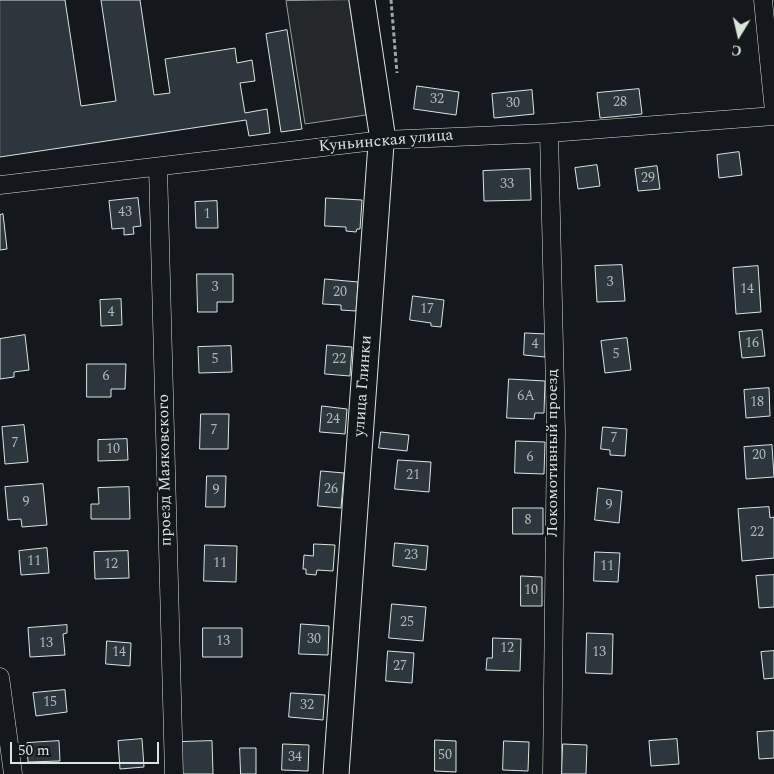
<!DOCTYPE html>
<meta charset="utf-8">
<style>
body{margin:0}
#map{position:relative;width:774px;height:774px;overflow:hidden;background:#14181c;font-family:Spectral,serif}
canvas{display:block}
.north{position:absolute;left:714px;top:10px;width:50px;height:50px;-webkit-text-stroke:4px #14181c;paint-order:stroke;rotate:189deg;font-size:14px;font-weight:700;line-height:20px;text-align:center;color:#d8e6dc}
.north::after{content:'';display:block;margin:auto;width:18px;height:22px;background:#d8e6dc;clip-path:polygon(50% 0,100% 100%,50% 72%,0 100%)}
.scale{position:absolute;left:10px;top:742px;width:149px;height:22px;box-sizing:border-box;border:2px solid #d8e6dc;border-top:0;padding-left:6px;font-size:15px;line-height:18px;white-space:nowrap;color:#d8e6dc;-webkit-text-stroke:4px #14181c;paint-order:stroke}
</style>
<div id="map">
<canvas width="774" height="774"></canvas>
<div class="north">С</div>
<div class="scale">50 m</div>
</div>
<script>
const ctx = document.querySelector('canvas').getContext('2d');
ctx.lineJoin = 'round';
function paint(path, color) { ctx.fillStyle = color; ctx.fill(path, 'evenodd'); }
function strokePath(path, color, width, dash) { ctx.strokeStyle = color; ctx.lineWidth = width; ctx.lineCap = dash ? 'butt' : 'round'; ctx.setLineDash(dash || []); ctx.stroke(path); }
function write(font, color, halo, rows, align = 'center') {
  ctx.font = font + ' Spectral,serif'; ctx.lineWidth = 4; ctx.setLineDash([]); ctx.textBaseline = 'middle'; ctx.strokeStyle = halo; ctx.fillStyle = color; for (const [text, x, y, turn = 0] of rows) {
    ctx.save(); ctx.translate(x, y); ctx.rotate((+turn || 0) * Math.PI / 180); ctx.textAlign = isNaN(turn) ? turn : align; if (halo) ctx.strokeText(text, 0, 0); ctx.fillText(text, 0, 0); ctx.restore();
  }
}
const parking = new Path2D(`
 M349 0 366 115 305 124 286 1Z`);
const building = new Path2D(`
 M0 0H65L81 106 116 101 101 0H140L154 95 170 93 165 59 235 48 237 63 252 60 255 81 240 83 245 113 267 109 270 133 249 136 246 120 0 157Z
 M287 30 302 129 281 132 266 34Z
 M417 86 459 92 456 115 414 109Z
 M639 89 642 114 600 118 597 93Z
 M532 90 534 114 494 118 492 94Z
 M739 152 742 175 719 178 717 155Z
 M597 165 600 186 578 189 575 168Z
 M657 166 660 189 638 191 635 169Z
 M530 169 531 200 484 201 483 171Z
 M138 198 141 226 133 227 134 234 124 235V228L112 229 109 201Z
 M326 198 362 200 360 229H357L356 232 346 231V227L325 226Z
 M217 201 218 228H196L195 202Z
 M3 214 7 249 0 250V215Z
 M622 265 625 301 597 302 595 266Z
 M758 266 761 312 736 314 733 268Z
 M197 274H233V302H217V312H198Z
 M325 279 358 282 356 311 341 310V305L323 304Z
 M413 296 444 300 441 327 431 326V323L410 320Z
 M121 299 122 325 101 326 100 300Z
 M762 330 765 356 742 358 739 332Z
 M525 333 546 334 545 357 524 355Z
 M25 335 29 370 14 372V377L0 379V339Z
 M627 338 631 370 605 373 601 341Z
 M327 345 352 347 350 376 325 374Z
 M231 346 232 372 199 373 198 347Z
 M87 364H126L125 389H111V397H87Z
 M509 379 545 381 544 413H535L534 419 507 418Z
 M769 388 770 416 746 418 744 390Z
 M322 406 347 409 345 434 320 432Z
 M201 414H229L228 449H200Z
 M24 425 28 462 5 464 2 427Z
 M603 427 627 429 625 456 610 455V450L601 449Z
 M381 432 409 435 407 451 379 448Z
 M127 439 128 460 98 461V440Z
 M516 441 545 442 544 474 515 473Z
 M772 445 774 477 746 479 744 447Z
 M398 460 431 462 429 492 395 489Z
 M321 471 344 473 341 508 318 506Z
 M207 476H226L225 507H206Z
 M43 484 47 525 22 527 21 519 8 520 5 487Z
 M129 487 130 519H91V504H99L98 488Z
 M598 488 622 491 619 523 595 520Z
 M769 507 770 518 774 517V558L742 561 738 509Z
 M513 508H543V534H513Z
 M395 543 428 546 426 570 393 566Z
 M314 544 335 545 333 571 317 570 316 575 306 574V569H303L304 555 313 556Z
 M205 545 237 546 236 582 204 581Z
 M47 548 49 573 21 575 19 551Z
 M128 551 129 578 95 579 94 552Z
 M595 552 620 553 618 582 594 581Z
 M774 575V607L759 608 756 576Z
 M521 576 542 577V606H521Z
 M392 604 426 607 423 641 389 638Z
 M301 624 329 626 328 655 299 654Z
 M67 625V633L63 634 65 655 30 657 28 628Z
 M203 628H242V657H203Z
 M587 633 613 634 612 674 586 673Z
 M493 638 521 639 520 671 486 670 487 658H492Z
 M107 641 131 643 130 666 106 664Z
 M388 651 414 653 412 683 386 681Z
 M774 651V678L764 679 761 652Z
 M65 690 67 712 36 716 33 693Z
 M291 693 325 695 323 720 289 717Z
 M774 731V758L759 759 757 732Z
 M142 739 144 767 120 769 118 741Z
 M677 739 679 764 651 766 649 741Z
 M435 740 456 741V772L435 771Z
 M59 741 60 761 28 762 27 743Z
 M212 741 213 774H181L180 742Z
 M504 741 529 742 528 771 503 770Z
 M283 744 309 745 308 771 282 770Z
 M563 744 587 745 586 774H562Z
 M240 748H256V774H241Z`);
const path = new Path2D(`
 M391 0 397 73`);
const street = new Path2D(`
 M763 0 774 111
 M549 133 556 432 552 774
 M158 167 174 774
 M0 185 383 140 549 133 774 116
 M0 677 13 774`);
const secondary = new Path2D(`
 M336 774 381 144 383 140 362 0`);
const numberNames = [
 ["32",437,100],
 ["28",620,103],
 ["30",513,104],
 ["29",648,179],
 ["33",507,185],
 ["43",125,213],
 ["1",207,215],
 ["3",610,283],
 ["3",215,288],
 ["14",747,290],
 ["20",340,293],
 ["17",427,310],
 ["4",111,313],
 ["16",752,344],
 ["4",535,345],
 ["5",616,355],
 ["5",215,360],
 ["22",339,360],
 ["6",106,377],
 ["6А",526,397],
 ["18",757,403],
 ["24",333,420],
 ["7",214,431],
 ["7",614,439],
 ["7",15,444],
 ["10",113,450],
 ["20",759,456],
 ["6",530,458],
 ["21",413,476],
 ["26",331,490],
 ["9",216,491],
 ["9",26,503],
 ["9",609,506],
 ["8",528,521],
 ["22",757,533],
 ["23",411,556],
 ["11",34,562],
 ["11",220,564],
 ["12",111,565],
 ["11",607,567],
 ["10",531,591],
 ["25",407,623],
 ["30",314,640],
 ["13",223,642],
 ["13",46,644],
 ["12",507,649],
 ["14",119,653],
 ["13",599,653],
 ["27",400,667],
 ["15",50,703],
 ["32",307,706],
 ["50",445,756],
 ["34",295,758]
];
const streetNames = [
 ["Куньинская улица",386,142,-5],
 ["улица Глинки",364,386,-86],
 ["Локомотивный проезд",554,453,-90],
 ["проезд Маяковского",166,470,-91]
];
paint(parking, '#24282b');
strokePath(parking, '#939e99', 1);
paint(building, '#2c363c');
strokePath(building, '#d8e6dc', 1);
strokePath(street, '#d8e6dc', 19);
strokePath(secondary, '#d8e6dc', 27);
strokePath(path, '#9da8a2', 3, [4, 2.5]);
strokePath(street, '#14181c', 18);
strokePath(secondary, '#14181c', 25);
write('14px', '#adbab4', null, numberNames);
write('16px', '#d8e6dc', '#14181c', streetNames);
</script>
